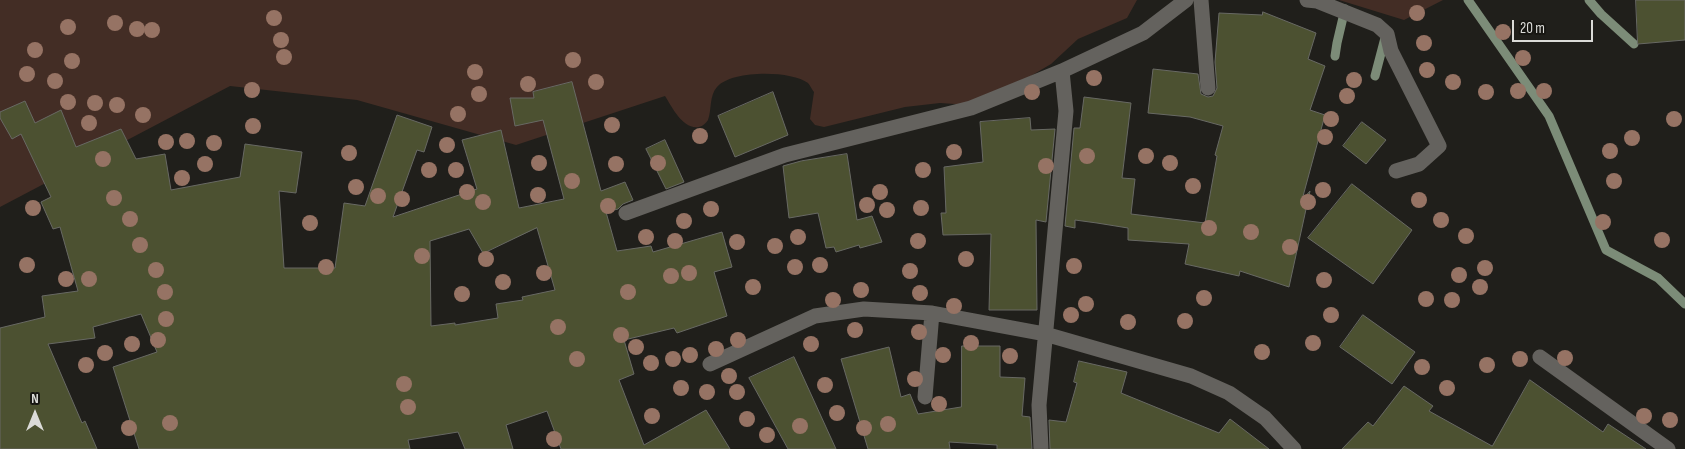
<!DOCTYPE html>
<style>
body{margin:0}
#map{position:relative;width:1685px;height:449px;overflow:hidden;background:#201f1b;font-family:"Sofia Sans Condensed",sans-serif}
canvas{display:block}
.north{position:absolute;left:10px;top:389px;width:50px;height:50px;-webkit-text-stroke:4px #171612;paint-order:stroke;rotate:0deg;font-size:14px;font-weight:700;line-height:20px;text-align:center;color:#dbdbd8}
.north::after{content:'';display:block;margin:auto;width:18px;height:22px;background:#dbdbd8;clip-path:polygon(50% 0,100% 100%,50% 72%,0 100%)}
.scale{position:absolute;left:1512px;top:20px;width:81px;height:22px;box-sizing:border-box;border:2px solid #dbdbd8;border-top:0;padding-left:6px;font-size:15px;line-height:18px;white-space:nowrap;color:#dbdbd8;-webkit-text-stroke:4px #171612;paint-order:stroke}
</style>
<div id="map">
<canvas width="1685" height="449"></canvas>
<div class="north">N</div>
<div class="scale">20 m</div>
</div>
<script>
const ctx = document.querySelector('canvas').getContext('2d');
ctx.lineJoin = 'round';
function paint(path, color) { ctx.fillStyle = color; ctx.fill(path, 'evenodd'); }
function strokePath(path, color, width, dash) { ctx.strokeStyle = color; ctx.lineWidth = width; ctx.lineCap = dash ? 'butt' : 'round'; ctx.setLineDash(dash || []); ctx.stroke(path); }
const green = new Path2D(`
 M0 0H1137L1127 18 1078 39 1051 64 1029 77 970 105 940 103 905 107 824 127 815 125 810 119 814 92C812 90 810 85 808 83 791 70 731 70 717 87 709 96 712 109 708 120 706 123 703 126 699 127 683 130 672 107 665 96L516 145 357 100 230 86 0 207Z
 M1339 0H1443L1404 20Z`);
const stream = new Path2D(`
 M1468 0 1549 116 1606 250 1658 278 1685 304
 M1589 0 1601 14 1634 44
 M1335 56 1337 43 1345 9
 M1375 76 1385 38`);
const building = new Path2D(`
 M1636 0H1685V40L1638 44Z
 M1263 12 1316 33 1308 59 1325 66 1310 110 1325 115 1302 200 1310 191 1289 287 1240 271 1239 276 1185 264 1189 244 1128 240V228L1097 223 1075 220V228L1065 226 1074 128H1080L1084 97 1131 103 1122 178 1135 179 1131 214 1205 223 1217 156 1215 155 1223 126 1190 117 1148 113 1153 69 1198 74 1201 94 1208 97 1213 96 1217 88 1215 62 1219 13 1262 15Z
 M572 82 601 191 625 182 633 200 623 204 618 209 606 212 617 251 651 246 653 252 722 232 732 267 714 272 727 316 677 333 674 328 624 340 634 374 619 380 644 445 706 410 730 449H561L547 411 506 425 513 449H465L458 432 408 440 410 449H139L113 367 157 352 141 314 93 327 95 338 48 344 82 423 85 421 97 449H0V328L45 317 42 296 78 291 60 227 53 229 41 202 51 197 21 134 12 139 0 118V112L25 101 35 123 61 110 76 147 121 129 136 159 165 154 171 190 240 177 245 144 302 152 296 193 279 191 284 268H335L344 203 365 206 397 115 432 127 424 152 417 150 393 217 477 189 462 140 501 130 519 208 564 199 543 120 515 126 510 98H534L533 92ZM537 228 555 290 522 297 523 300 496 304 498 318 455 325V323L431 326 430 241 469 229 483 253Z
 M773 92 788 135 735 157 718 116Z
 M1030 118 1031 130 1055 129 1046 222 1036 220 1037 310H989L991 234 943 235 941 213H946L944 167 983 162 980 122Z
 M1362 122 1386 140 1366 164 1343 146Z
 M665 140 684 182 666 189 646 149Z
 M847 154 857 220 872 216 882 242 860 248 859 245 836 252 834 247 826 248 818 213 789 218 783 166 801 161Z
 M1352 184 1412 230 1373 284 1308 238Z
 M1363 315 1415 352 1392 384 1340 347Z
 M962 346H1000V377L1025 378 1022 416 1030 417 1032 449H997V445L949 442 950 449H868L841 359 889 347 901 397 910 394 918 414 961 407Z
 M794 357 836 449H788L749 378Z
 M1079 361 1127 372 1121 393 1219 433 1230 419 1269 449H1050L1049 420 1066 422 1077 383 1074 382Z
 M1530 380 1603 432 1608 424 1646 449H1342L1368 422 1373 426 1404 386 1433 406 1429 411 1492 446Z`);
const street = new Path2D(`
 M1201 0 1208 88
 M1307 0 1317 1 1377 25 1387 34 1391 51 1439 146 1419 164 1396 171
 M626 213 785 155 971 108 1062 71 1143 33 1186 0
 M1540 357 1668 449
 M710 364 815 316 864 309 932 313 1045 334 1191 376 1229 393 1265 418 1294 449
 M925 397 932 313
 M1041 449 1039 405 1066 111 1062 71`);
const trees = [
 [1417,13],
 [274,18],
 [115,23],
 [68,27],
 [137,29],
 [152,30],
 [1503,32],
 [281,40],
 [1424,43],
 [35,50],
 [284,57],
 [1523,58],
 [573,60],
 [72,61],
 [1427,70],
 [475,72],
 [27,74],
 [1094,78],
 [1354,80],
 [55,81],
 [596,82],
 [1453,82],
 [528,84],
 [252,90],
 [1518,91],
 [1544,91],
 [1032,92],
 [1486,92],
 [479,94],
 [1347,96],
 [68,102],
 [95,103],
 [117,105],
 [458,114],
 [143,115],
 [1331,119],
 [1674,119],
 [89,123],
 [612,125],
 [253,126],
 [700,136],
 [1325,137],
 [1632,138],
 [187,141],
 [166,142],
 [214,143],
 [447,145],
 [1610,151],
 [954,152],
 [349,153],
 [1087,156],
 [1146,156],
 [103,159],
 [539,163],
 [658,163],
 [1170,163],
 [205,164],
 [616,164],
 [1046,166],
 [429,170],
 [456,170],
 [923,170],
 [182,178],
 [572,181],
 [1614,181],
 [1193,186],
 [356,187],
 [1323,190],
 [467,192],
 [880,192],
 [538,195],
 [378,196],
 [114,198],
 [402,199],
 [1419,200],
 [483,202],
 [1308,202],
 [867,205],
 [608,206],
 [33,208],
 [921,208],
 [711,209],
 [887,210],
 [130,219],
 [1441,220],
 [684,221],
 [1603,222],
 [310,223],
 [1209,228],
 [1251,232],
 [1466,236],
 [646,237],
 [798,237],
 [1662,240],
 [675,241],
 [918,241],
 [737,242],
 [140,245],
 [775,246],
 [1290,247],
 [422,256],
 [486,259],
 [966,259],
 [27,265],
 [820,265],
 [1074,266],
 [326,267],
 [795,267],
 [1485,268],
 [156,270],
 [910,271],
 [544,273],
 [689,273],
 [1459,275],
 [671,276],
 [66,279],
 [89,279],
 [1324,280],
 [503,282],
 [753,287],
 [1480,287],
 [861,290],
 [165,292],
 [628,292],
 [920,293],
 [462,294],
 [1204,298],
 [1426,299],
 [833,300],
 [1452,300],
 [1086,304],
 [954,306],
 [1071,315],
 [1331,315],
 [166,319],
 [1185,321],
 [1128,322],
 [558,327],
 [855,330],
 [919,332],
 [621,335],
 [158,340],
 [738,340],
 [971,343],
 [1313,343],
 [132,344],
 [811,344],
 [636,347],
 [716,349],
 [1262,352],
 [105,353],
 [690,355],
 [943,355],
 [1010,356],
 [1565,358],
 [577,359],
 [673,359],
 [1520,359],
 [651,363],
 [86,365],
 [1487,365],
 [1422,367],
 [729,376],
 [915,379],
 [404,384],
 [825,385],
 [681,388],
 [1447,388],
 [707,392],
 [737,392],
 [939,404],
 [408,407],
 [837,413],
 [652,416],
 [1644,416],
 [747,419],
 [1670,420],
 [170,423],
 [888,424],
 [800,426],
 [129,428],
 [864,428],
 [767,435],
 [554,439]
];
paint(green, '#432d25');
strokePath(stream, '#7c8c78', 9);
paint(building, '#4c5131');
strokePath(building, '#686964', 1);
strokePath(street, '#64625e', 15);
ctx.fillStyle = '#967364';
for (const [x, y] of trees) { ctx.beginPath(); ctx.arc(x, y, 8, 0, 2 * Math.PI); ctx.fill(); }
</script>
